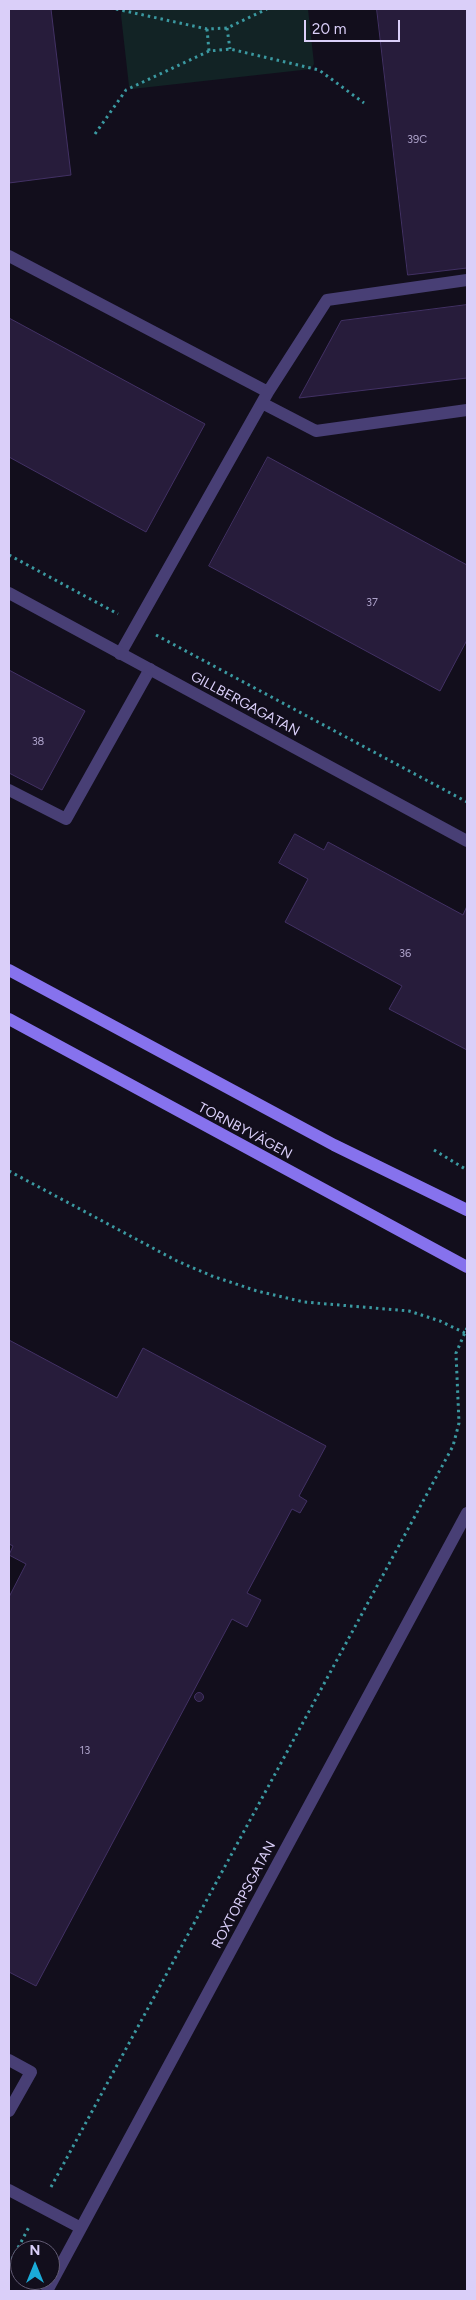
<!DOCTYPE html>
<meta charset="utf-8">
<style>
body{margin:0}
#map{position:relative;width:476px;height:2300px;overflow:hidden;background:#120e1c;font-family:Figtree,sans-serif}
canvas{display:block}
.frame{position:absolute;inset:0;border:10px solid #dacff9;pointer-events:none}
.north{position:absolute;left:10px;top:2240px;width:50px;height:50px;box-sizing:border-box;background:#120e1c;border:1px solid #625b74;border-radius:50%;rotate:0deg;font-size:14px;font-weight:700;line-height:20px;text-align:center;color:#dacff9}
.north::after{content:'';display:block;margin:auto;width:18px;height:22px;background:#1babd8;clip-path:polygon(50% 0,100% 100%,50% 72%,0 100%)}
.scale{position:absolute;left:304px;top:20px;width:96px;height:22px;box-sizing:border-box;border:2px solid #dacff9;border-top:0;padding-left:6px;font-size:15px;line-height:18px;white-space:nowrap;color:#dacff9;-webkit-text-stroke:4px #120e1c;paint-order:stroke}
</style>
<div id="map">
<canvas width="476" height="2300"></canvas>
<div class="frame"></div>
<div class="north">N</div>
<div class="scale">20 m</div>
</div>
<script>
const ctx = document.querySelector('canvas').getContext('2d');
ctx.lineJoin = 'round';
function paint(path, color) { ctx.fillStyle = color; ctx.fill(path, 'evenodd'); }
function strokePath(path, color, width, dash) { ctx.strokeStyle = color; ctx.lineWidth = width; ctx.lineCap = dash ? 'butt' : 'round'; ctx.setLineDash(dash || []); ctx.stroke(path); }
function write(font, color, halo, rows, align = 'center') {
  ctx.font = font + ' Figtree,sans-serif'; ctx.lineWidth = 4.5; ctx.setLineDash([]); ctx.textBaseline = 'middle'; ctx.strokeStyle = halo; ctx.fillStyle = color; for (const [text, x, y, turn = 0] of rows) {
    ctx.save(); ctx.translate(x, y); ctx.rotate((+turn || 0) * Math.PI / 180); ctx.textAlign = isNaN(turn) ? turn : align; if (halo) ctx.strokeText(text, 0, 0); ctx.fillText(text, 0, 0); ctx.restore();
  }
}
const green = new Path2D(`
 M132 9H308L314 64 311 69 132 89 129 86 121 15 122 10Z`);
const building = new Path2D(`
 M9 9H51L71 175 9 183Z
 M377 9H467V268L408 275Z
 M467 305V378L299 398 341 321Z
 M9 318 205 424 146 532 9 457Z
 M268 457 467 565V640L440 691 209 566Z
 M9 670 85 711 42 790 9 773Z
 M295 834 324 850 328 842 463 915 467 906V1050L389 1009 402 986 285 922 308 879 279 863Z
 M9 1340 117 1398 143 1348 326 1446 299 1496 307 1501 300 1513 292 1509 247 1593 261 1600 247 1627 232 1619 36 1986 9 1972V1597L26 1564 9 1555 13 1546 9 1544Z
 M194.5 1697a4.5 4.5 0 1 1 9 0a4.5 4.5 0 1 1-9 0Z`);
const path = new Path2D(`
 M116 9 207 29 227 28 267 9
 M227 28 230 49
 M207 29 209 51
 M95 134 126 90 209 51 230 49 319 70 364 103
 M9 555 118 614
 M156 635 467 802
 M434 1150 467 1170
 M9 1171 177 1261 212 1276 257 1291 304 1302 409 1311 440 1321 467 1334
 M51 2187 453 1446 459 1423 456 1353 467 1328
 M9 2265 30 2225`);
const service = new Path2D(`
 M9 256 268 392 120 654
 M268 392 327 300 467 280
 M262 403 316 431 467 410
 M9 790 66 819 150 669
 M9 2060 31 2072 9 2111`);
const minor = new Path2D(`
 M9 593 467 841
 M9 2190 81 2228
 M47 2291 467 1513`);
const secondary = new Path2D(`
 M9 970 334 1145 467 1210
 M9 1019 467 1267`);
const numberNames = [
 ["39C",417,140],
 ["37",372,603],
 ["38",38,742],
 ["36",405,954],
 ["13",85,1751]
];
const streetNames = [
 ["GILLBERGAGATAN",245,704,28],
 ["TORNBYVÄGEN",245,1131,28],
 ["ROXTORPSGATAN",244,1895,-62]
];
paint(green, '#122325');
paint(building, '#271c3b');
strokePath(building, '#423164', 1);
strokePath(path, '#3b99a1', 3, [2.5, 4]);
strokePath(service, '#483f75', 12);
strokePath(minor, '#483f75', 12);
strokePath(secondary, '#8672ed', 12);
write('11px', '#ada2ca', null, numberNames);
write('14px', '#dacff9', '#120e1c', streetNames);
</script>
